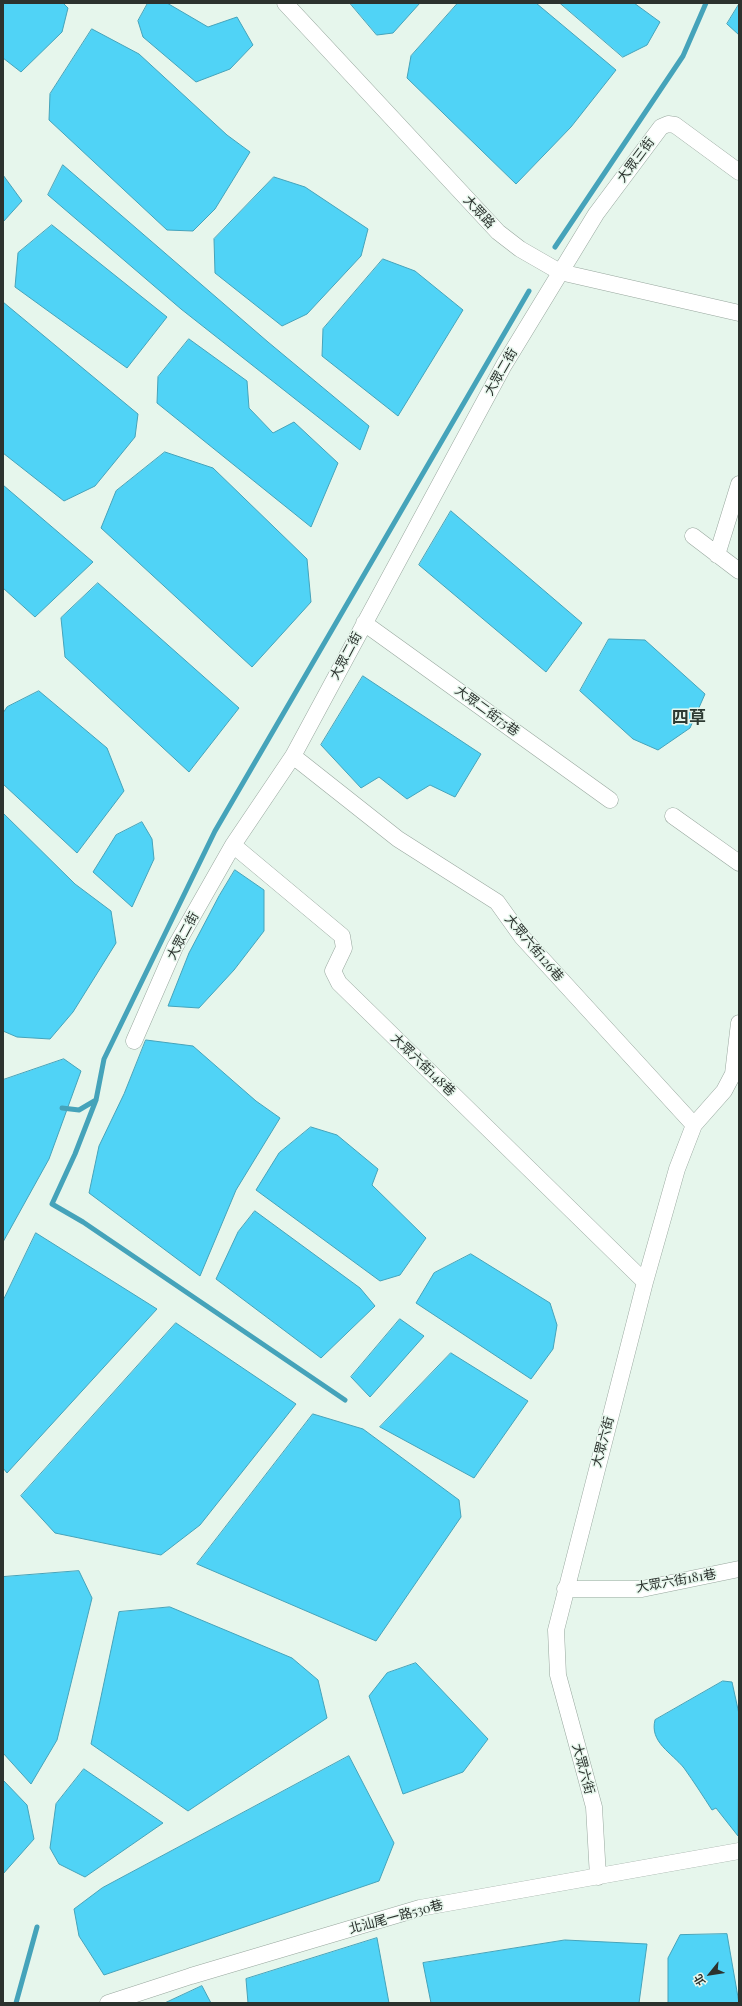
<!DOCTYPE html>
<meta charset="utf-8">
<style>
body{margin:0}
#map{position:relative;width:742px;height:2006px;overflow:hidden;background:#e6f6ec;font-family:"Playfair Display","Noto Sans TC",serif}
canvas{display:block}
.frame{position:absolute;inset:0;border:4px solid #2c322e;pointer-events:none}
.north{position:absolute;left:690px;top:1954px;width:40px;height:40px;-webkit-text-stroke:3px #e6f6ec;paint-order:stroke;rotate:240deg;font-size:11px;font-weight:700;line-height:16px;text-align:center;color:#2c322e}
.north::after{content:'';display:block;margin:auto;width:14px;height:18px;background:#2c322e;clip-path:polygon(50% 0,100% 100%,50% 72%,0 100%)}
</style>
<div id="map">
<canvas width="742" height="2006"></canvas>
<div class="frame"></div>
<div class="north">北</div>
</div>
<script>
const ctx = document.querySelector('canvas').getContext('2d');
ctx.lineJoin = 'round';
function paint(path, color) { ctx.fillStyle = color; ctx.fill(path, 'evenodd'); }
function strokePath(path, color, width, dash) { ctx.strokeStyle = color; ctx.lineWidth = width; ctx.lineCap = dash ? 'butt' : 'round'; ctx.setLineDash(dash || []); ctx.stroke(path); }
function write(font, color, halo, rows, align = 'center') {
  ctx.font = font + ' "Playfair Display","Noto Sans TC",serif'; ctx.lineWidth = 3; ctx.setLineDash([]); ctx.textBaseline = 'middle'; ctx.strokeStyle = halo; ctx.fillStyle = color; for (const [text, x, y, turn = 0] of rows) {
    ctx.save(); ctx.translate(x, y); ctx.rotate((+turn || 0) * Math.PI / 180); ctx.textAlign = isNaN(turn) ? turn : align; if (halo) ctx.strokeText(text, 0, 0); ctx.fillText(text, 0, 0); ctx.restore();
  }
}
const water = new Path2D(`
 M3 3H63L68 8 62 32 21 72 3 58Z
 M148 3H167L208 27 237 17 253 45 230 69 196 82 143 37 138 21Z
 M350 3H420L393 33 377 35Z
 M458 3H536L616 70 571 127 516 184 407 78 411 56Z
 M560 3H634L660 22 647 45 623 57Z
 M739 4V35L727 24Z
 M92 29 139 54 227 135 250 152 215 209 193 231 167 230 49 120 50 94Z
 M63 165 268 342 369 426 360 450 181 309 48 195Z
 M3 175 22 201 3 222Z
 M274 177 305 187 368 229 361 256 307 314 282 326 215 273 214 239Z
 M52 225 167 317 127 368 15 287 18 253Z
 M383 259 415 271 463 310 398 416 322 356 323 329Z
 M3 302 138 414 135 437 95 486 64 501 3 453Z
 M189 339 247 381 249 408 273 433 294 422 338 463 311 527 157 403 158 377Z
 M165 452 213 468 307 559 311 602 252 667 101 528 116 491Z
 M3 485 93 562 35 617 3 588Z
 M451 511 582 623 546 672 419 565Z
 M98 583 239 708 189 772 65 657 61 618Z
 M609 639 645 640 705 694 690 728 658 750 633 739 580 691Z
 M363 676 481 754 455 797 430 785 407 799 379 777 361 788 321 745Z
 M39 691 107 748 124 791 77 853 3 784V713L7 707Z
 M3 813 75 884 111 911 116 943 73 1012 50 1039 17 1037 3 1031Z
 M142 822 152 839 154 859 132 907 93 872 116 835Z
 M235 870 264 890V931L234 970 199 1008 168 1006 189 953 219 896Z
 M146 1040 193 1046 256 1101 280 1118 236 1190 200 1276 89 1193 99 1146 124 1094Z
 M64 1059 81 1071 49 1159 3 1242V1080Z
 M311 1127 337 1135 378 1169 372 1185 426 1238 400 1275 380 1281 256 1190 279 1153Z
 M255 1211 360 1288 375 1306 321 1358 216 1279 238 1232Z
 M36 1233 157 1309 7 1473 3 1468V1301Z
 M471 1254 550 1303 557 1325 553 1349 531 1379 416 1303 434 1273Z
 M400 1319 424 1336 370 1397 351 1377Z
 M176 1323 296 1404 200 1525 161 1555 55 1533 21 1496Z
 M451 1353 528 1401 474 1478 380 1427Z
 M313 1414 363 1429 459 1500 461 1517 376 1641 197 1564Z
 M79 1571 92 1598 57 1740 31 1784 3 1753V1577Z
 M170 1607 292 1658 318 1680 327 1718 188 1811 91 1744 119 1612Z
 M416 1663 488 1739 463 1772 403 1794 369 1696 387 1673Z
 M723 1681 732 1682 739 1714 738 1836 716 1808 712 1810C703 1796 694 1782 684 1768 672 1753 649 1742 655 1720Z
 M349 1756 394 1843 379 1881 104 1975 79 1936 74 1909 102 1888Z
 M84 1769 163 1823 85 1877 59 1864 50 1848 56 1804Z
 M3 1780 27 1805 34 1839 3 1874Z
 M727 1934 739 2003H668V1958L680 1935Z
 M377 1938 389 2003H248L246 1979Z
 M565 1940 647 1944 639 2003H431L423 1963Z
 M202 1986 211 2003H165Z`);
const stream = new Path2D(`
 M555 247 683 56 706 3
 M62 1108 79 1110 96 1100
 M345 1400 83 1222 52 1204 75 1154 96 1100 104 1059 215 831 529 291
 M16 2003 37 1927`);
const minor = new Path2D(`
 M285 3 498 232 520 249 560 272 739 313
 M693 536 739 571
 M717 555 739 484
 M364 623 610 800
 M293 756 398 839 497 902 522 937 694 1125
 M673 816 739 863
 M233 845 342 936 344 948 333 971 339 983 645 1282
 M134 1041 175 947 233 845 293 756 504 365 596 214 661 127 668 124 675 125 739 172
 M565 1589H642L739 1569
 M598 1877 594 1807 558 1675 556 1630 645 1282 677 1169 694 1125 724 1091 733 1074 739 1023
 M108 2003 191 1976 420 1908 739 1851`);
const streetNames = [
 ["大眾三街",636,160,-53],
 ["大眾路",479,212,47],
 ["大眾二街",501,372,-60],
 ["大眾二街",346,656,-62],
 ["大眾二街75巷",487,711,36],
 ["大眾二街",183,936,-62],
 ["大眾六街126巷",534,948,50],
 ["大眾六街148巷",423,1065,44],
 ["大眾六街",603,1442,-75],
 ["大眾六街181巷",676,1581,-10],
 ["大眾六街",583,1769,75],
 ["北汕尾一路530巷",396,1917,-15]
];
const districtNames = [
 ["四草",689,718]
];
paint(water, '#50d3f6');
strokePath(water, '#45a3ba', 1);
strokePath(stream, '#45a3ba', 5);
strokePath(minor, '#98a79e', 17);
strokePath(minor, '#fff', 16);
write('13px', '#2c322e', '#e6f6ec', streetNames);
write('bold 17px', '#2d3a32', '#e6f6ec', districtNames);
</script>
